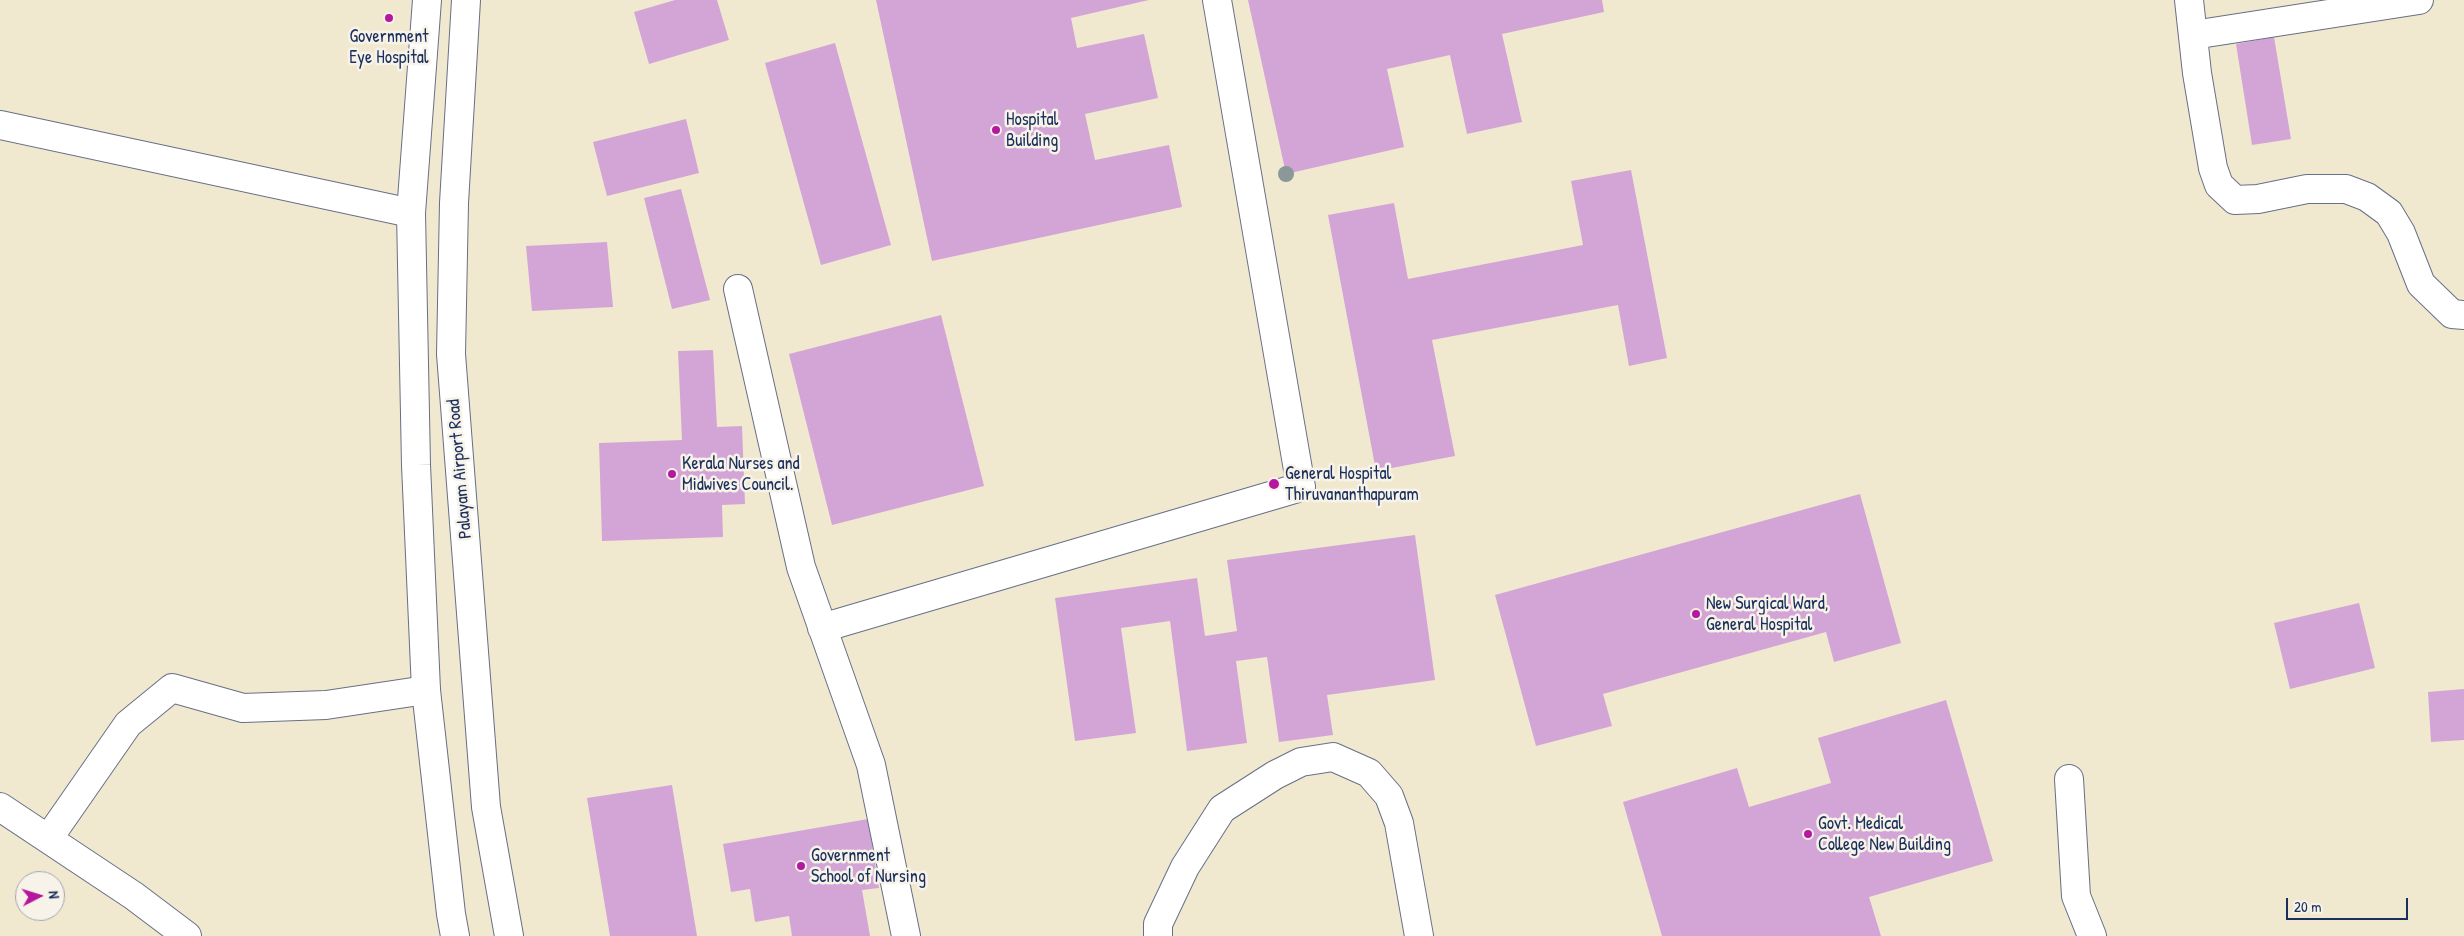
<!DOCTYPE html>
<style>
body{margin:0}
#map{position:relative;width:2464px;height:936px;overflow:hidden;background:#f1e8d0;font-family:"Patrick Hand",sans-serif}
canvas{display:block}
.north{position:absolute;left:15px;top:871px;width:50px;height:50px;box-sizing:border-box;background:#f7f3e8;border:1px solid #9fa5b1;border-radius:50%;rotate:85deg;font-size:14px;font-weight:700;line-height:20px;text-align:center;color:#1b2f5e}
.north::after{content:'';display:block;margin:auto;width:18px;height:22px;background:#b5179e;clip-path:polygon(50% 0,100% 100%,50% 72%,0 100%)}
.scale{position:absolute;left:2286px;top:898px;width:122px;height:22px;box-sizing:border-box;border:2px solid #1b2f5e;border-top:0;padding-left:6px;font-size:15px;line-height:18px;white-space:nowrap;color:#1b2f5e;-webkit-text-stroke:4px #f7f3e8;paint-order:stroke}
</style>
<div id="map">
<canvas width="2464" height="936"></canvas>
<div class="north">N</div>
<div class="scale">20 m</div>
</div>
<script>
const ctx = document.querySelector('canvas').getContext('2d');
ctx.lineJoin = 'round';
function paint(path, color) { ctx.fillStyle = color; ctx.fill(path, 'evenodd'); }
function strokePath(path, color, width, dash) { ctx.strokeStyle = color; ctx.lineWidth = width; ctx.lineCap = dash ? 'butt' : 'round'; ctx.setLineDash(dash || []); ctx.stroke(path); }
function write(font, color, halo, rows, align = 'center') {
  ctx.font = font + ' "Patrick Hand",sans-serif'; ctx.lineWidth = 5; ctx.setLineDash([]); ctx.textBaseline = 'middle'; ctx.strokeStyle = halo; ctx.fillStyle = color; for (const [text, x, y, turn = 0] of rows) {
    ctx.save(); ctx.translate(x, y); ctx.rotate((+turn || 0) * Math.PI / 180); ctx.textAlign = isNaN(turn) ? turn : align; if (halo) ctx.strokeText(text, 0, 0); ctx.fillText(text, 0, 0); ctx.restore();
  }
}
const building = new Path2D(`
 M675 0H717L729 40 649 64 634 12Z
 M876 0H1149L1071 18 1077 48 1144 34 1158 98 1085 114 1095 160 1169 145 1182 207 932 261Z
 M1248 0H1602L1604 12 1502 34 1522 122 1467 134 1450 55 1387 69 1404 147 1286 174Z
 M2274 37 2291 139 2252 145 2236 44Z
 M835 43 891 245 821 265 765 63Z
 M686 119 699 173 607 196 593 142Z
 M1631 170 1667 358 1629 366 1618 305 1432 340 1455 456 1376 471 1328 215 1394 203 1408 279 1583 245 1571 181Z
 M681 189 710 300 672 309 644 198Z
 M607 242 613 307 532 311 526 246Z
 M941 315 984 486 832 525 789 354Z
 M713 350 717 427 742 426 745 504 722 505 723 537 602 541 599 443 682 440 678 351Z
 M1860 494 1901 643 1834 662 1826 632 1603 694 1612 726 1536 746 1495 595Z
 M1415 535 1435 680 1327 695 1333 735 1279 742 1267 657 1236 661 1247 743 1187 751 1170 621 1121 628 1136 733 1075 741 1055 598 1197 578 1205 636 1237 631 1227 560Z
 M2359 603 2375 668 2290 689 2274 623Z
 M2464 689V740L2431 742 2428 692Z
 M1946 700 1993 861 1869 897 1881 936H1662L1623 802 1737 768 1749 807 1831 783 1818 738Z
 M672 785 697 936H610L587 798Z
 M868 819 879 888 862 890 870 936H792L789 916 755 922 750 889 731 892 723 844Z`);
const minor = new Path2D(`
 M2189 0 2197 73 2213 168 2219 185 2235 200 2258 199 2307 189H2346L2367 197 2389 213 2401 233 2421 284 2452 314 2464 315
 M2193 35 2419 0
 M0 125 411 213
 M738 289 801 567 871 765 906 936
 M822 628 1301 487 1217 0
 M2069 779 2076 896 2092 936
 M0 807 134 896 187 936
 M48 839 128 724 172 688 243 708 326 705 426 690
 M1158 936V924L1185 867 1222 809 1275 775 1301 762 1333 757 1369 773 1389 796 1399 823 1419 936`);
const major = new Path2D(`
 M427 0 411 213 416 465 426 690 451 914 455 936
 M466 0 454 203 451 354 486 807 509 936`);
const trees = [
 [1286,174]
];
const markers = [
 [389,18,5,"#b5179e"],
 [996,130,5,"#b5179e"],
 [672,474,5,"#b5179e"],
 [1274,484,6,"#b5179e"],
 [1696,614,5,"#b5179e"],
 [1808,834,5,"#b5179e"],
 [801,866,5,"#b5179e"]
];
const poiNames = [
 ["Government",389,37,"center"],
 ["Eye Hospital",389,58,"center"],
 ["Hospital",1006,120],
 ["Building",1006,141],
 ["Kerala Nurses and",682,464],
 ["Midwives Council.",682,485],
 ["General Hospital",1285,474],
 ["Thiruvananthapuram",1285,495],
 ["New Surgical Ward,",1706,604],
 ["General Hospital",1706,625],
 ["Govt. Medical",1818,824],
 ["College New Building",1818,845],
 ["Government",811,856],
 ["School of Nursing",811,877]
];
const streetNames = [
 ["Palayam Airport Road",460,469,-95]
];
paint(building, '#d3a5d7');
strokePath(minor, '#667086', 30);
strokePath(major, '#667086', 30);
strokePath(minor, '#fff', 28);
strokePath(major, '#fff', 28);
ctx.fillStyle = '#8a9897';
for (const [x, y] of trees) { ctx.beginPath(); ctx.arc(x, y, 8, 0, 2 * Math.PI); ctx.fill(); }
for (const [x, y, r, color] of markers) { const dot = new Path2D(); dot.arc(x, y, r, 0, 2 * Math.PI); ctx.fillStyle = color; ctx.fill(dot); strokePath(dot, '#f7f3e8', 2); }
write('18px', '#1b2f5e', '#f7f3e8', poiNames, 'left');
write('18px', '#1b2f5e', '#f7f3e8', streetNames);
</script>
